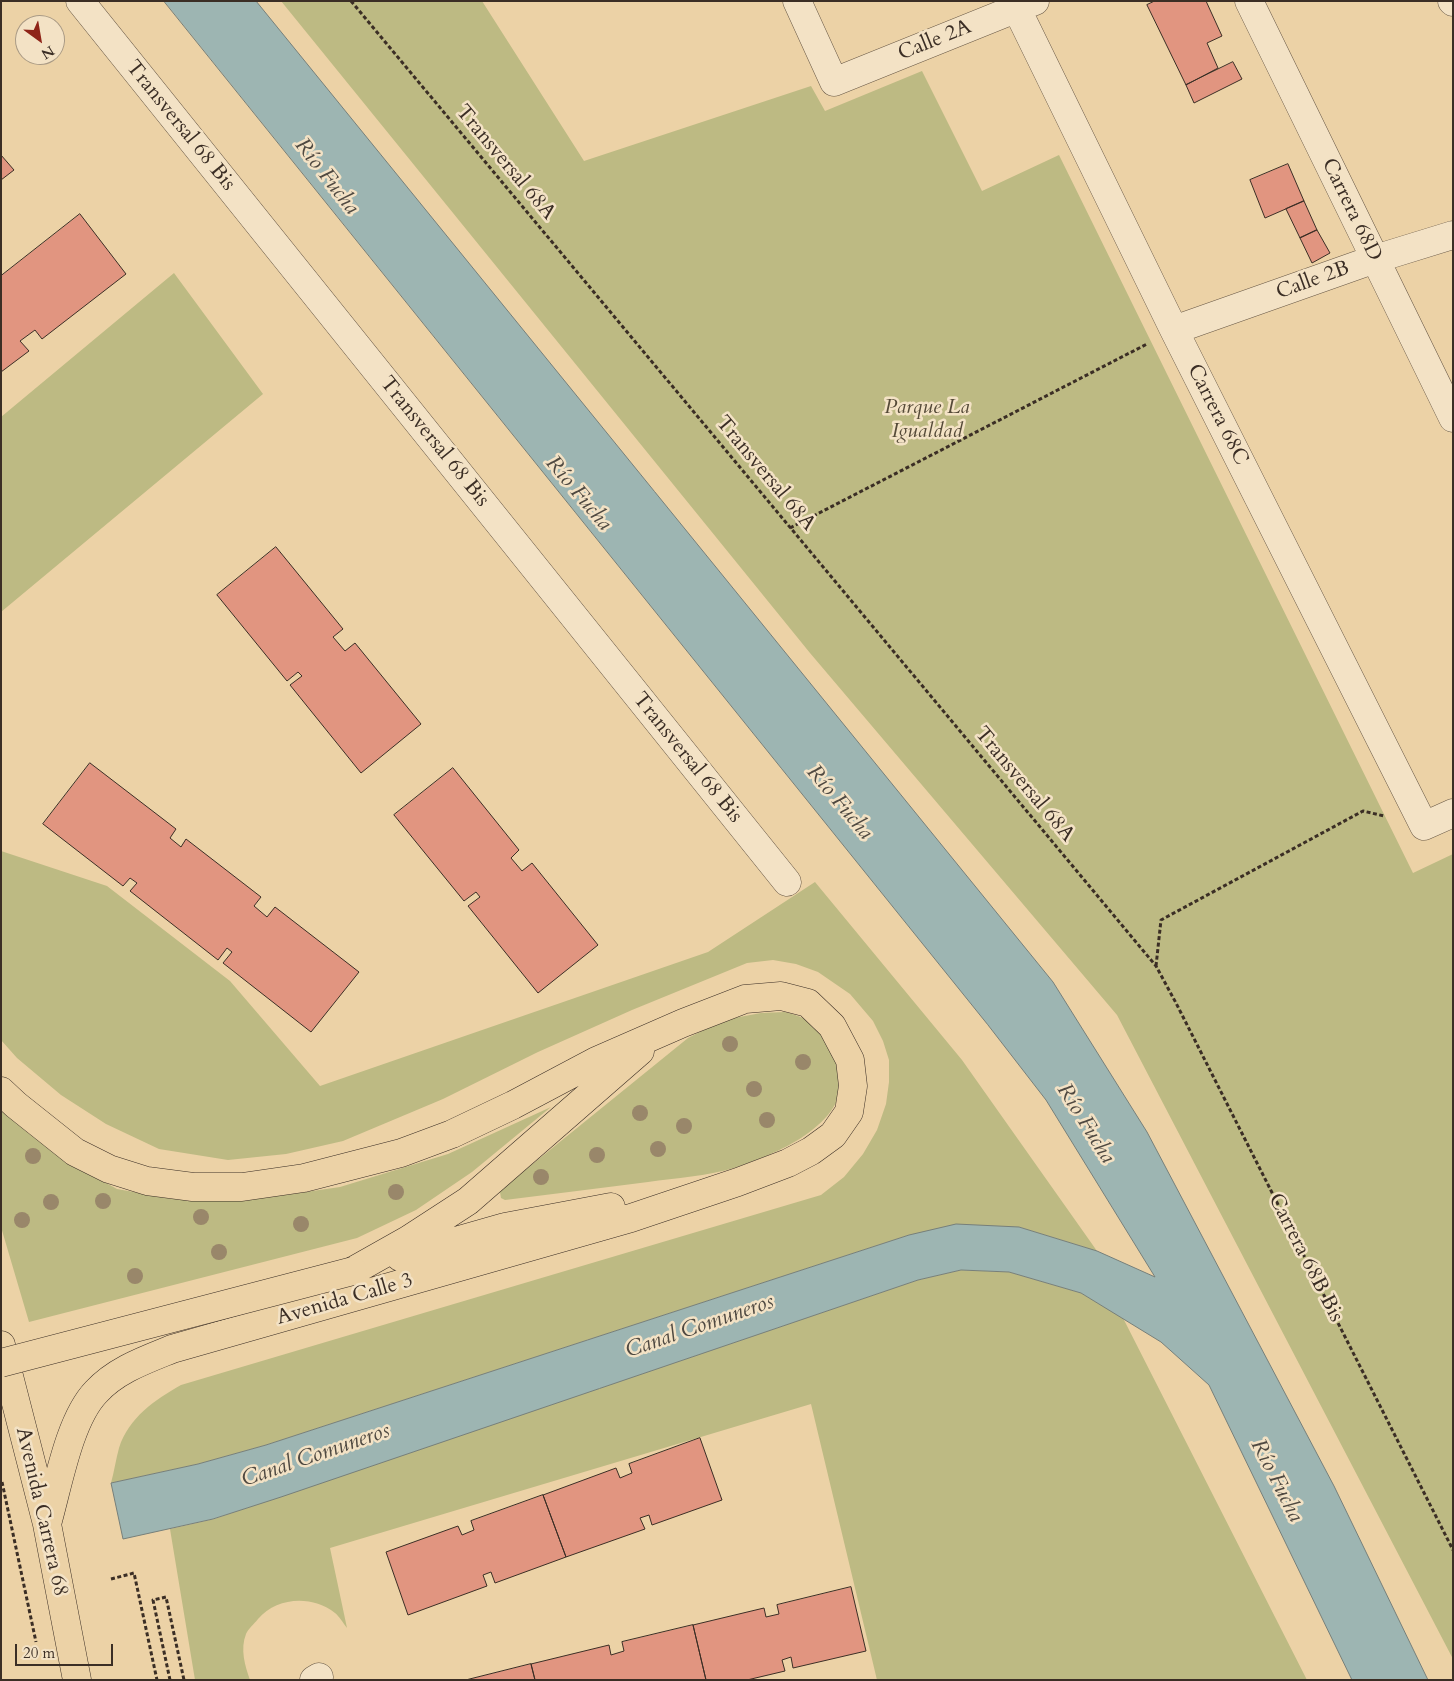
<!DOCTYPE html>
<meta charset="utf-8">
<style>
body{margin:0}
#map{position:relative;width:1454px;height:1681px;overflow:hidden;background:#ecd2a6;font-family:Cardo,serif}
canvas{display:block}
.frame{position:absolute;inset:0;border:2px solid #3b2e25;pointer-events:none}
.north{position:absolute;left:15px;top:15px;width:50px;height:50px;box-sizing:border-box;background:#f3e2c5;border:1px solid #a99a85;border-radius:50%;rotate:148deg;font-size:14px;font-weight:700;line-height:20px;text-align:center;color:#3b2e25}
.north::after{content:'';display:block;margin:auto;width:18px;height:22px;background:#8f2418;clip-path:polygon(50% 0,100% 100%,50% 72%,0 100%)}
.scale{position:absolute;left:15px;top:1644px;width:98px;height:22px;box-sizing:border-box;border:2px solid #3b2e25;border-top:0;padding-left:6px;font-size:15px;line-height:18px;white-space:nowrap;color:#3b2e25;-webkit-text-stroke:4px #f3e2c5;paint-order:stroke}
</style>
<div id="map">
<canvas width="1454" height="1681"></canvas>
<div class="frame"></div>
<div class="north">N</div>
<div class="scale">20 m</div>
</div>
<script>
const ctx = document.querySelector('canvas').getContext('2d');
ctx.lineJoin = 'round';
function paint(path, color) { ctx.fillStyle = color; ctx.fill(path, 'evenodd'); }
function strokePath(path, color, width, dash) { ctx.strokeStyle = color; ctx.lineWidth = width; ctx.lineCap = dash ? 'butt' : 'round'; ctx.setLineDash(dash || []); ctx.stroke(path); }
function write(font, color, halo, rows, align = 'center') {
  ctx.font = font + ' Cardo,serif'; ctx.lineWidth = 5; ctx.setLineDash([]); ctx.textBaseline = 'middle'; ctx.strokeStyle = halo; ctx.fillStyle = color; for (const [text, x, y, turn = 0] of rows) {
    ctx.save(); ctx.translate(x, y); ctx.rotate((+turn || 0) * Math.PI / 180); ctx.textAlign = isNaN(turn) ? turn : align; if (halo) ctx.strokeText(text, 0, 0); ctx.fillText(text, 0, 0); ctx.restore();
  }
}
const green = new Path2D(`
 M281 1H482L584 161 811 86 825 111 922 71 982 191 1059 155 1413 873 1453 854V1659L1117 1015 810 653Z
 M174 273 263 394 1 612V417Z
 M1 851 107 886 230 981 320 1086 708 952 815 882 962 1060 1097 1251 1019 1227 909 1235 266 1445 198 1464 111 1483C114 1472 116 1459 119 1448 129 1417 155 1400 181 1385L821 1195 844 1177 863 1154 877 1130 886 1104 889 1082V1060L883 1041 873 1021 850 994 818 972 796 964 773 960 747 963 632 1010 538 1052 443 1099 343 1141 286 1154 228 1160 159 1149 106 1124 61 1095 17 1058 1 1040Z
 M785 1012C792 1014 800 1016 806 1020 823 1030 838 1053 841 1072 849 1125 774 1155 734 1168 707 1176 676 1178 648 1182 601 1188 553 1194 505 1200L501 1198 500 1192 503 1188 688 1038 723 1020 761 1013Z
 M551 1107 472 1172 416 1210 357 1238 29 1322 1 1227V1109L28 1133 70 1163 117 1189 173 1199 229 1200 285 1195 340 1187 448 1154Z
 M961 1270 1009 1272 1081 1293 1123 1318 1307 1680H877L811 1404 330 1548 347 1628C343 1623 339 1616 335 1613 312 1595 277 1597 258 1619 254 1624 248 1629 246 1634 240 1649 245 1666 250 1680H195L170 1529 214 1519 918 1280Z`);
const water = new Path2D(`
 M164 1H256L1053 982 1147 1132 1334 1486 1428 1680H1352L1209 1385 1161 1342 1081 1293 1009 1272 961 1270 918 1280 281 1497 213 1519 123 1539 111 1483 198 1464 266 1445 909 1235 956 1224 1019 1227 1097 1251 1155 1277 1046 1100 988 1025Z`);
const building = new Path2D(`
 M1155 1H1206L1222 36 1207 43 1218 68 1186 85 1147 5Z
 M1233 62 1242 79 1194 103 1186 85Z
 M1 155 14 170 1 180Z
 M1288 164 1304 201 1265 218 1250 180Z
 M1304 201 1317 230 1300 238 1286 209Z
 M80 214 126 274 42 339 35 330 20 341 29 351 1 372V276Z
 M1317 230 1330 253 1312 263 1300 238Z
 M276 547 343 629 333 637 345 651 355 643 421 724 361 773 290 685 302 676 298 672 287 681 217 595Z
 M90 763 176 829 170 838 181 847 186 839 261 897 254 906 267 917 275 907 359 972 311 1032 223 963 232 952 227 948 218 960 130 891 137 883 130 878 123 886 43 824Z
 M453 768 519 850 511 858 522 871 532 863 598 945 538 993 468 906 480 897 476 892 464 901 394 815Z
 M700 1438 722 1500 652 1525 649 1515 640 1518 645 1529 566 1557 543 1495 616 1468 620 1478 632 1473 629 1464Z
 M543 1495 566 1557 495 1583 491 1572 483 1575 487 1586 408 1615 386 1552 458 1526 462 1535 474 1530 471 1521Z
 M851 1587 866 1651 793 1668 791 1657 782 1660 785 1671 747 1680H706L693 1625 764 1608 766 1617 779 1614 777 1605Z
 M693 1625 706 1680H535L531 1664 609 1645 611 1655 624 1651 622 1642Z
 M531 1664 535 1680H466Z`);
const path = new Path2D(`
 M351 1 1156 966 1176 1003 1453 1550
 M790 528 1147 344
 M1156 966 1161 920 1363 811 1384 816
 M2 1482 36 1642
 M111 1579 134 1573 157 1680
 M170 1680 153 1600 166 1597 184 1680`);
const minor = new Path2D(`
 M80 1 787 882
 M797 1 834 82 1035 1
 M1013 1 1174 330 1424 826 1453 813
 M1249 1 1453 418
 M1452 1 1453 2
 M1174 330 1375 259 1453 235
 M314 1680 319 1677`);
const major = new Path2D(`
 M1 1091 16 1105 75 1152 109 1169 147 1181 193 1187H242L304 1178 401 1153 452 1134 513 1105 596 1061 683 1023 745 999 781 996 808 1003 832 1026 850 1060 853 1086 849 1112 833 1135 811 1151 788 1163 738 1182 631 1218 172 1349C145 1360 116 1370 96 1392 69 1420 58 1486 47 1524
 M400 1257 505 1227 611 1207
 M353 1271 408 1240 468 1201 640 1051
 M1 1345 47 1524 77 1680`);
const majorBridge = new Path2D(`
 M1 1363 353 1271`);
const trees = [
 [730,1044],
 [803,1062],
 [754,1089],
 [640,1113],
 [767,1120],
 [684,1126],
 [658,1149],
 [597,1155],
 [33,1156],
 [541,1177],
 [396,1192],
 [103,1201],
 [51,1202],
 [201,1217],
 [22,1220],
 [301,1224],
 [219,1252],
 [135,1276]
];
const streetNames = [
 ["Calle 2A",935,41,-22],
 ["Transversal 68 Bis",180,126,51],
 ["Transversal 68A",505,163,50],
 ["Carrera 68D",1351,210,64],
 ["Calle 2B",1313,281,-20],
 ["Carrera 68C",1217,415,63],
 ["Transversal 68 Bis",434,442,51],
 ["Transversal 68A",765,474,50],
 ["Transversal 68 Bis",687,758,51],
 ["Transversal 68A",1024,785,50],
 ["Carrera 68B Bis",1305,1258,63],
 ["Avenida Calle 3",345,1300,-16],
 ["Avenida Carrera 68",41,1512,77]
];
const parkNames = [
 ["Parque La",927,408],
 ["Igualdad",927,432]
];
const waterNames = [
 ["Río Fucha",326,177,52],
 ["Río Fucha",578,494,50],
 ["Río Fucha",839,803,50],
 ["Río Fucha",1085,1124,58],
 ["Canal Comuneros",700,1327,-19],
 ["Canal Comuneros",316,1456,-19],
 ["Río Fucha",1276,1481,63]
];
paint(green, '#bdba83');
paint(water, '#9db5b2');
strokePath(water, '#767f7a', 1);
paint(building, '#e19580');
strokePath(building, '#3b2e25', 1);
strokePath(minor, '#675745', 29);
strokePath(major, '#3b2e25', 29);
strokePath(path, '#3b2e25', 3, [4, 2.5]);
strokePath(minor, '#f3e2c5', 28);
strokePath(major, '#ecd2a6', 28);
strokePath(majorBridge, '#3b2e25', 29, []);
strokePath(majorBridge, '#ecd2a6', 28);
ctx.fillStyle = '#99876a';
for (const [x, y] of trees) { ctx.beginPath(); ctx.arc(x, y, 8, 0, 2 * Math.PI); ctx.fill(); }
write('21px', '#3b2e25', '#f3e2c5', streetNames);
write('italic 21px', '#554a38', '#f3e2c5', parkNames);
write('italic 22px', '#4f4941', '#f3e2c5', waterNames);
</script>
